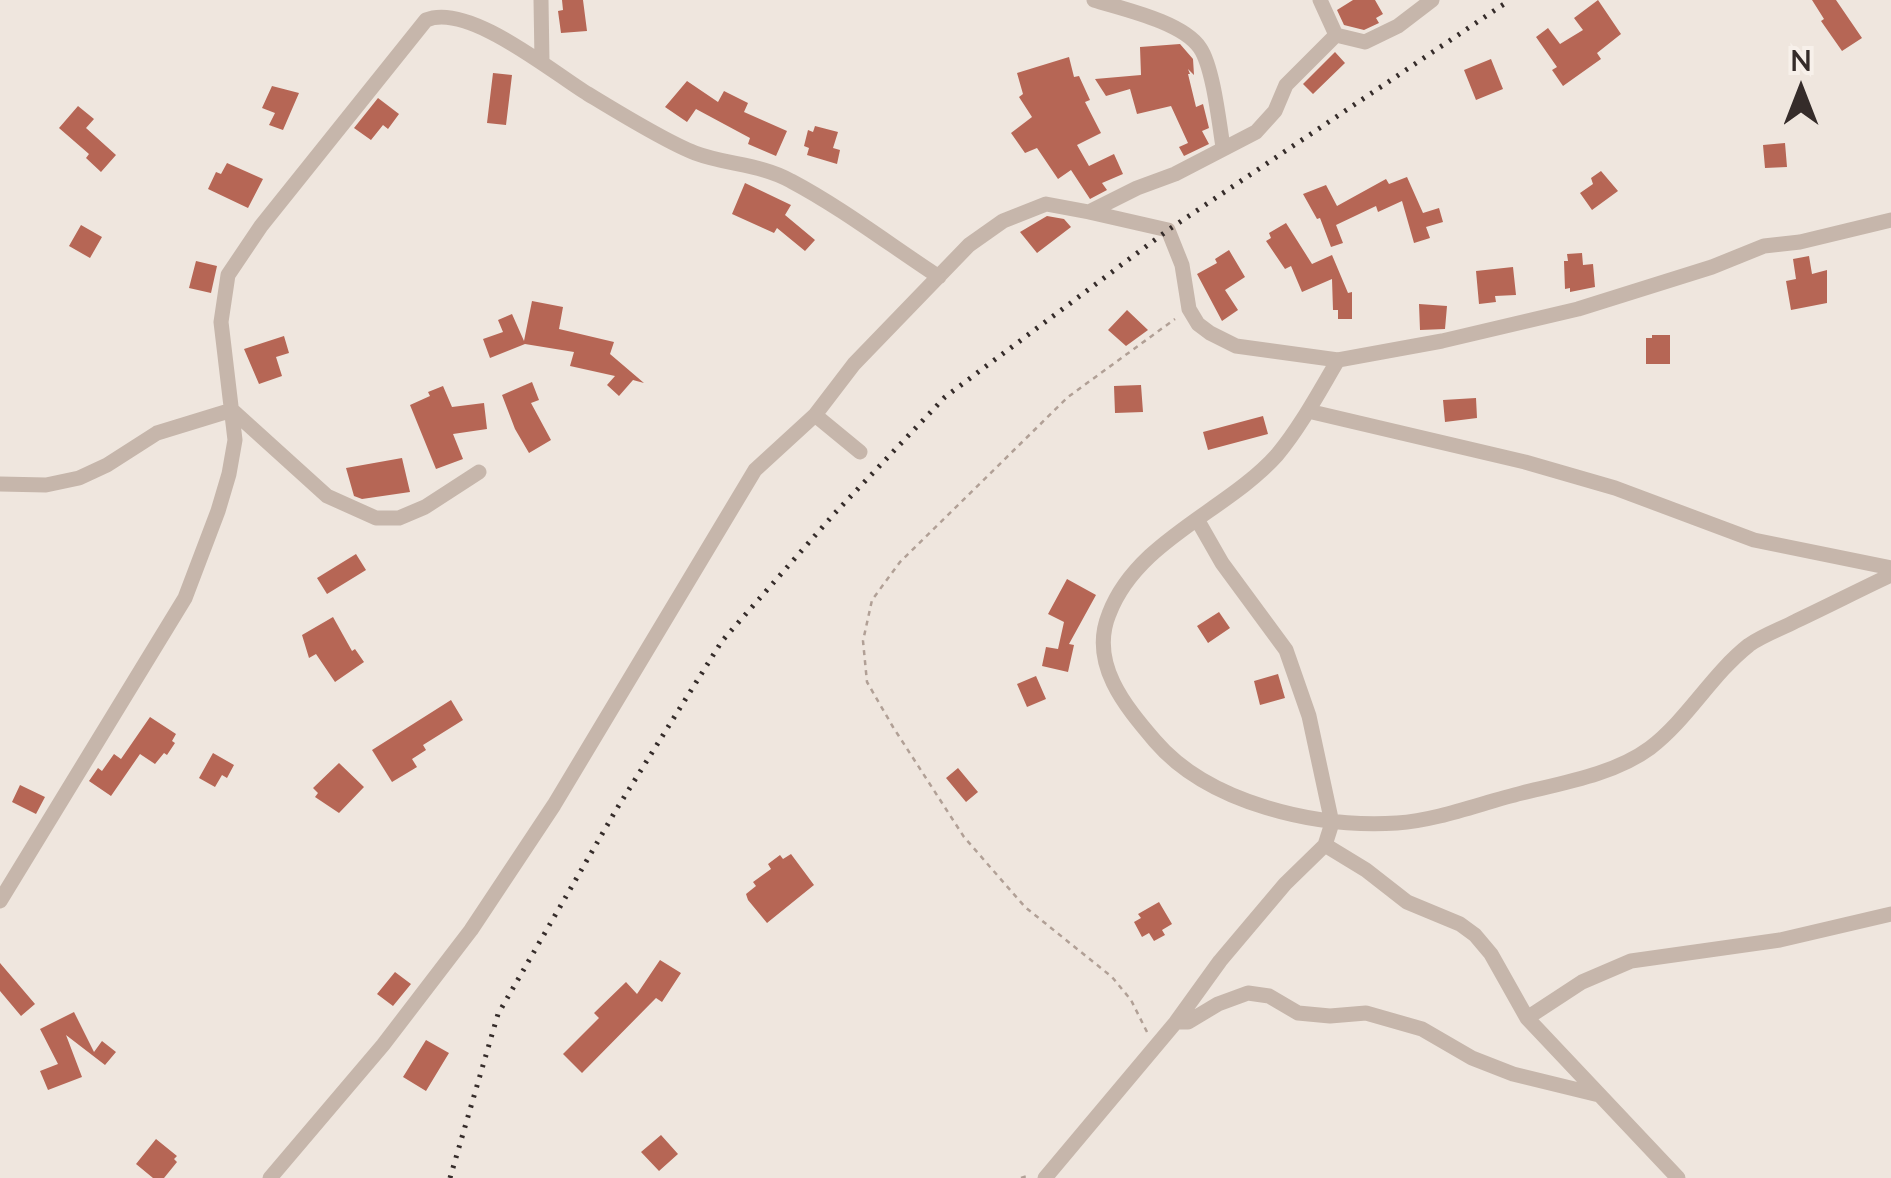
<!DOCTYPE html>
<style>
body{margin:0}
#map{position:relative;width:1891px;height:1178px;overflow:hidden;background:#efe6de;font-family:Lato,sans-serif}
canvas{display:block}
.north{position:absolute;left:1751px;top:40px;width:100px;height:100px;-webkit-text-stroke:8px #f7f0ea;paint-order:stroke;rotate:0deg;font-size:28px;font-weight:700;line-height:40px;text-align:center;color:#352c2a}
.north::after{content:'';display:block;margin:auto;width:35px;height:45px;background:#352c2a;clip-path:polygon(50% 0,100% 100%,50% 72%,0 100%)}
</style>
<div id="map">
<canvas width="1891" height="1178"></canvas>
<div class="north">N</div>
</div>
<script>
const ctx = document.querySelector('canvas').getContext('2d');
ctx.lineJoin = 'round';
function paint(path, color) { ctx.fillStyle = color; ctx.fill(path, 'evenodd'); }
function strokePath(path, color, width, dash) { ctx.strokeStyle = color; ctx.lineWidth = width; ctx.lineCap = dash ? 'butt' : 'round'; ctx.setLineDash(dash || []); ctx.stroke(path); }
const building = new Path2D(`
 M562 0H583L587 31 561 33 558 11 563 10Z
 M1353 0H1375L1383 14 1376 18 1379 23 1364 30 1344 25 1337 10Z
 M1598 0 1621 34 1597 53 1601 59 1563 86 1552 70 1557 67 1536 37 1548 28 1560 44 1583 30 1574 18Z
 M1812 0H1836L1862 38 1842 51 1821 21 1824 19Z
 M1180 44 1193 59 1194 75 1188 69 1190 74H1188L1196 107 1203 104 1209 128 1202 131 1209 144 1184 156 1179 147 1188 143 1171 106 1137 114 1130 89 1106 96 1095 79 1141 75 1140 47Z
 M1335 52 1345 63 1313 94 1303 84Z
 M1069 57 1074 77 1079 76 1090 100 1085 102 1101 133 1077 145 1089 166 1114 154 1123 174 1102 183 1107 190 1090 199 1071 170 1058 179 1037 148 1025 153 1011 133 1032 117 1019 97 1023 94 1017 73Z
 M1491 59 1503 89 1476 100 1464 70Z
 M493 73 512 75 506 125 487 123Z
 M687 81 718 102 724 91 748 103 744 112 787 131 776 156 748 144 750 138 696 109 687 122 665 107Z
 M272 86 299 93 283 130 269 125 275 113 262 108Z
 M378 98 399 114 388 129 383 125 371 140 354 128Z
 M78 106 94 119 86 128 116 155 101 172 86 158 89 154 59 128Z
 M815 126 838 132 833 148 840 150 837 164 807 155 809 148 804 146 808 130 813 132Z
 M1785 143 1787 167 1765 168 1763 145Z
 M227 163 263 179 248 208 208 189 216 172 221 174Z
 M1601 171 1618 191 1592 210 1580 193 1593 184 1591 178Z
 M1407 177 1423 213 1439 208 1443 222 1426 227 1430 238 1414 243 1402 201 1378 212 1376 206 1336 225 1343 243 1331 247 1320 218 1317 219 1303 194 1326 185 1337 206 1386 179 1389 184Z
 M745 183 791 205 785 215 815 240 805 251 777 228 774 233 732 214Z
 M1047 216 1064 219 1071 227 1037 253 1020 232Z
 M1286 223 1312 264 1332 255 1348 293 1352 292V319H1338V310H1333L1332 279 1302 292 1291 266 1285 269 1266 241 1271 238 1269 233Z
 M81 225 102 237 90 258 69 246Z
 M1229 250 1245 277 1225 290 1238 310 1222 321 1197 274 1217 263 1215 259Z
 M1582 253 1583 265 1593 264 1595 287 1570 292V288L1565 289 1564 261H1568L1567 254Z
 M1809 256 1812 274 1827 270V303L1791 310 1786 281 1796 279 1793 259Z
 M196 261 217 266 211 293 189 288Z
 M1513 267 1516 295 1495 296 1496 302 1479 304 1476 271Z
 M532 301 563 307 559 329 614 342 610 354 644 383 633 380 619 396 607 385 615 376 570 366 574 352 525 344 490 358 483 339 503 332 498 320 512 314 524 341Z
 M1419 304 1447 306 1445 329 1420 330Z
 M1127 310 1148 330 1126 346 1108 330Z
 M1652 335H1670V364H1646V338H1652Z
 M284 336 289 353 276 357 282 376 259 384 244 349Z
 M532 382 539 400 531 403 551 440 529 453 515 429 502 395Z
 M1141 385 1143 412 1115 413 1114 386Z
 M443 386 452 407 484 403 487 429 453 434 463 459 436 469 410 405 430 396 428 392Z
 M1476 398 1477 418 1445 422 1443 400Z
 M1263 416 1268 434 1208 450 1203 432Z
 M402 458 410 492 362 499 354 496 346 468Z
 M356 554 366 570 327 594 317 578Z
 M1067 579 1096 595 1069 644 1074 645 1068 672 1042 666 1046 647 1058 649 1064 622 1048 614Z
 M1219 612 1230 628 1208 643 1197 626Z
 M333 617 352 651 355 649 364 662 335 682 316 654 309 658 302 635Z
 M1278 674 1285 698 1260 705 1254 681Z
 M1036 676 1046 699 1027 707 1017 684Z
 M451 700 463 720 423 745 426 750 412 759 417 767 392 782 372 750Z
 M150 717 176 734 172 741 175 743 167 755 164 753 155 764 140 754 111 796 89 781 98 768 102 771 114 754 121 759Z
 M213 753 234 765 227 778 222 775 215 787 199 778Z
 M339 763 364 787 339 813 315 797 318 793 313 788Z
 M958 768 978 792 966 802 946 778Z
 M20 785 45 797 36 814 12 802Z
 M791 854 814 885 767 923 748 900 746 894 756 886 753 882 771 869 768 864 780 855 783 859Z
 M1159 902 1172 924 1162 930 1165 935 1154 941 1149 933 1142 937 1134 922 1141 918 1138 914Z
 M660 960 681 973 662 1002 656 998 582 1073 563 1054 599 1018 594 1013 626 982 637 994Z
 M0 963 35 1004 21 1016 0 991Z
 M395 972 411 984 393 1006 377 994Z
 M74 1012 94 1052 102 1041 116 1052 105 1065 66 1035 82 1077 48 1090 40 1071 58 1064 40 1029Z
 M426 1040 449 1053 426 1091 403 1077Z
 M661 1135 678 1154 659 1171 641 1152Z
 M156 1139 177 1156 174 1159 177 1162 164 1178H153L136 1164Z`);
const path = new Path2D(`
 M1147 1032 1131 1000 1112 977 1025 907 964 837 893 727 867 682 863 641 872 600 900 562 1068 397 1175 319
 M1021 1178 1030 1175`);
const minor = new Path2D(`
 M541 0 542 61
 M1094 0C1123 9 1183 22 1200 48 1213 67 1219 122 1223 147
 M1336 35 1365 42 1398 26 1432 0
 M1089 212 1168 230 1182 265 1189 309 1198 324 1210 333 1236 346 1338 360 1442 341 1578 309 1712 267 1764 246 1800 242 1891 220
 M1338 360C1319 392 1301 426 1277 455 1227 511 1137 540 1109 614 1089 663 1125 706 1155 741 1209 804 1317 828 1397 823 1439 820 1481 803 1522 793 1563 783 1615 774 1650 748 1688 719 1711 675 1749 645 1763 635 1781 629 1796 621 1828 606 1859 590 1891 575
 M1308 411 1525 462 1615 488 1754 540 1891 568
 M815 415 860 452
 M0 484 46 485 79 478 107 465 157 433 232 410 327 496 376 518H399L425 507 479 472
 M1325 845 1366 870 1407 902 1460 924 1475 935 1491 954 1527 1018 1678 1178
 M0 901 185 598 218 511 229 474 235 440 221 322 228 275 261 226 426 20C468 2 552 72 588 94 616 111 666 142 695 153 727 165 761 164 791 181 842 208 890 245 939 277
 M1527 1018 1582 982 1631 961 1780 940 1891 914
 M1176 1022H1188L1218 1004 1248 993 1269 996 1298 1013 1330 1016 1366 1013 1422 1029 1472 1058 1513 1074 1599 1095
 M270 1178 383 1045 471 930 554 805 755 470 815 415 854 364 969 245 1003 221 1046 204 1089 212 1137 188 1175 174 1256 132 1275 111 1286 85 1336 35 1320 0
 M1045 1178 1176 1022 1220 961 1285 884 1325 845 1332 823 1309 716 1286 650 1222 563 1198 521`);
const rail = new Path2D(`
 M450 1178 498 1014 616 810 722 641 834 514 945 397 1168 230 1510 0`);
paint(building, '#b66655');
strokePath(path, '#b1a096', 2.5, [5, 5]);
strokePath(minor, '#c6b6ab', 15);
strokePath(rail, '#352c2a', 5, [2.5, 8]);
</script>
